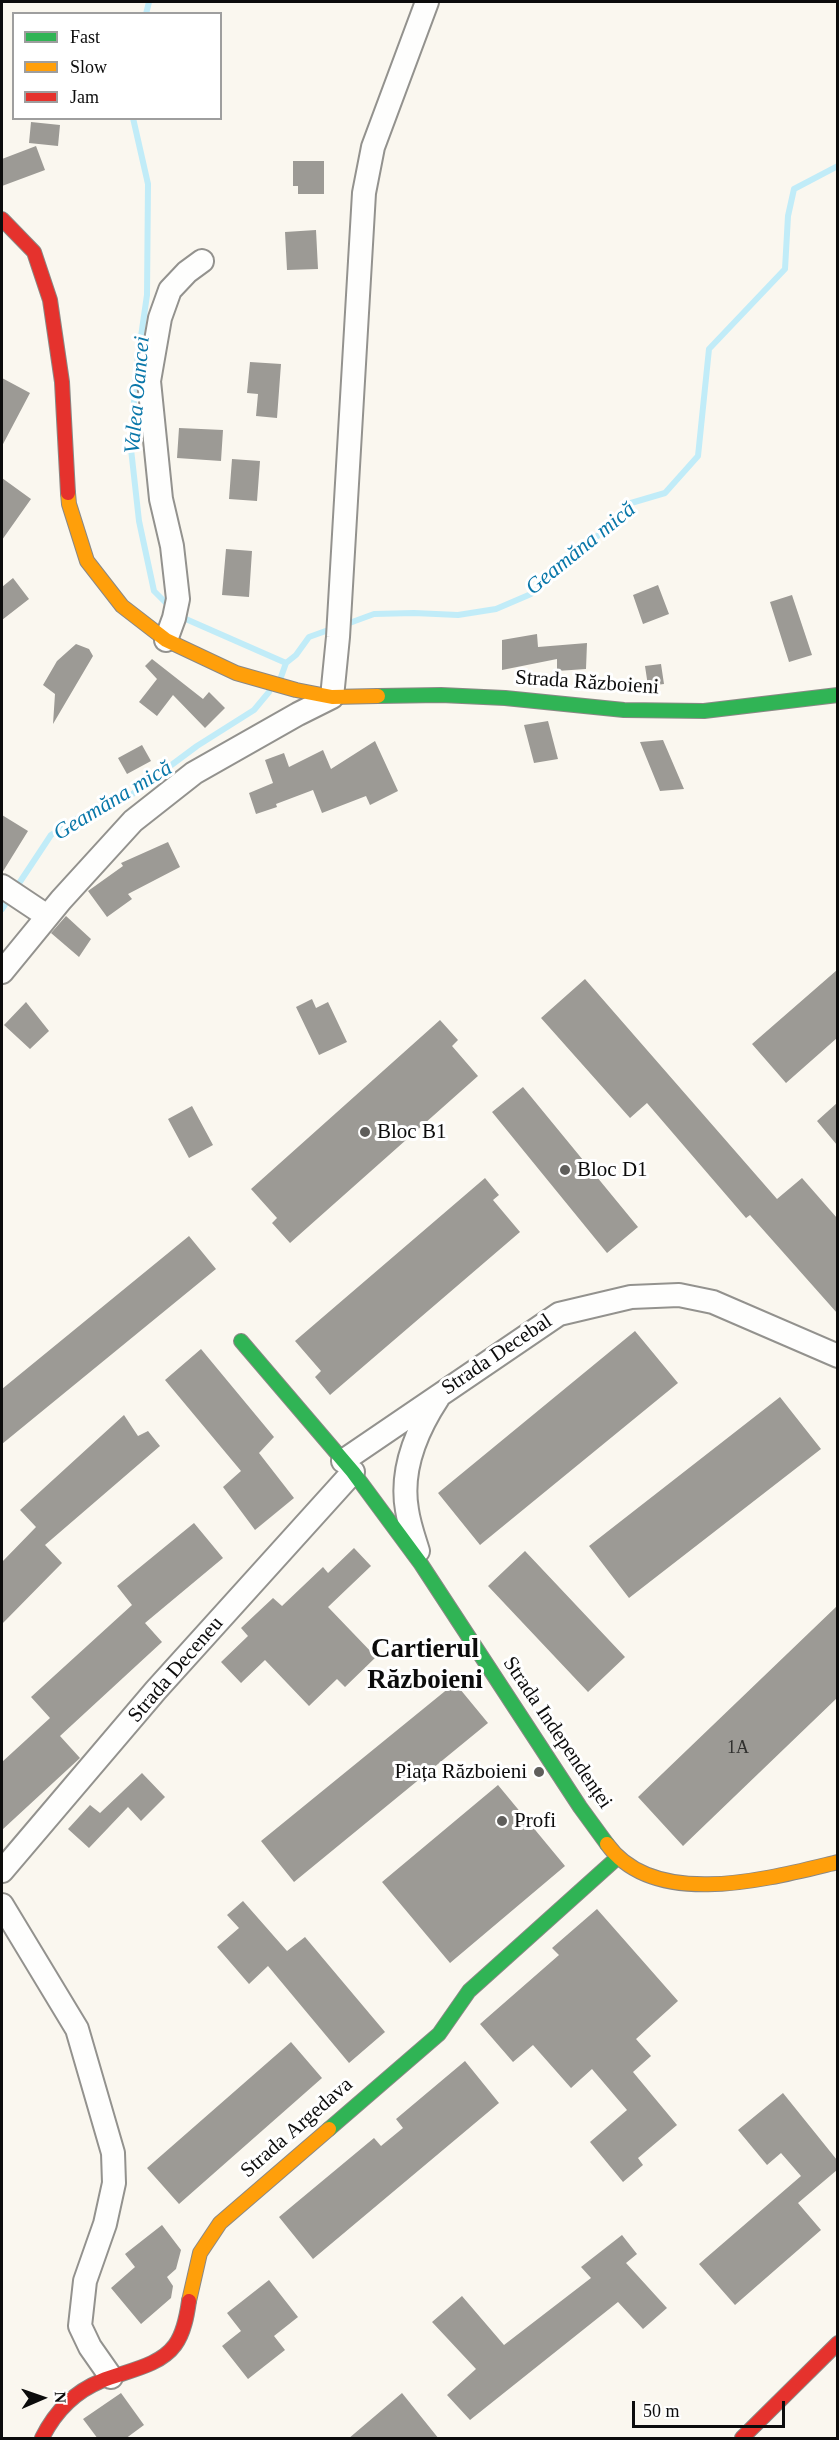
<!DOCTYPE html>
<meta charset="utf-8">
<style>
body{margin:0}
#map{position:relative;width:839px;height:2440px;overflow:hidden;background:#faf7ef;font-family:Georgia,serif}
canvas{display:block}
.frame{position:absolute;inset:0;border:3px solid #0c0c0c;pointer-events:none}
.legend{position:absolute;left:12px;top:12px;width:210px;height:108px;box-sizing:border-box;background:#fff;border:2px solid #9e9e9e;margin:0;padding:8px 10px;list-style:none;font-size:18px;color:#0c0c0c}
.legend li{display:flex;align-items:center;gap:12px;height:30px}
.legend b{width:30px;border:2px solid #9e9e9e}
.north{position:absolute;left:12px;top:2368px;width:60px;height:60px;-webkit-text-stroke:4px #fff;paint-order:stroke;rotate:88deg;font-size:16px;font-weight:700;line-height:24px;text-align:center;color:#0c0c0c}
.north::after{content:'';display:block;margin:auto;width:21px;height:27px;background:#0c0c0c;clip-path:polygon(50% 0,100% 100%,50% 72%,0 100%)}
.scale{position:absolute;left:632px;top:2401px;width:153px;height:27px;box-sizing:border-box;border:3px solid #0c0c0c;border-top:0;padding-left:8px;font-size:18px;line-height:21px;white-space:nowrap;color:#0c0c0c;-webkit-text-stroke:4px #fff;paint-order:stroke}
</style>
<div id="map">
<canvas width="839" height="2440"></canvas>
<div class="frame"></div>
<ul class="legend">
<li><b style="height:8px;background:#30b455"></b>Fast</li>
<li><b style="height:8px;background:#ff9f0a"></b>Slow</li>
<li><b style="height:8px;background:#e5322d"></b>Jam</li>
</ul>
<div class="north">N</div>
<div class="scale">50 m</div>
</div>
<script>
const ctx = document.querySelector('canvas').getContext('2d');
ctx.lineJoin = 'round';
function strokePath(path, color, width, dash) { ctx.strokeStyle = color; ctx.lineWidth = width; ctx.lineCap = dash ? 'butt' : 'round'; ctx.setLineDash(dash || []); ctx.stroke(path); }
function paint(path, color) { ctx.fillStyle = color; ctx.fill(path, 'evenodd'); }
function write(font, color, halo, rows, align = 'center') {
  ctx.font = font + ' Georgia,serif'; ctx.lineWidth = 6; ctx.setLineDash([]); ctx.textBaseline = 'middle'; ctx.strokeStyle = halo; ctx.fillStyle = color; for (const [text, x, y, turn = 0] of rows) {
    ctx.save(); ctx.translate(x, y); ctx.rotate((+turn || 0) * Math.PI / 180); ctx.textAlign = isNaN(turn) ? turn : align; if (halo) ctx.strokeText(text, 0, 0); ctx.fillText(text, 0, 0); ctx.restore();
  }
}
const stream = new Path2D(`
 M146 14 149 2
 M133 118 148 184 147 295 136 371 131 449 139 521 154 591 170 607
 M179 616 286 663
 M344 625 374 614 414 613 458 615 496 609 531 594 572 561 631 503 665 493 698 456 709 349 785 269 788 216 794 189 838 166
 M281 677 286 663 296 655 309 637 334 628
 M2 909 51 835 86 813 123 801 197 746 254 710 269 692`);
const building = new Path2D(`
 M31 122 60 125 58 146 29 143Z
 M36 146 45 170 2 186V159Z
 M293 161H324V194H298V186H293Z
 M316 230 318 269 287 270 285 232Z
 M250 362 281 364 277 418 256 416 258 394 247 393Z
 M2 378 30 393 2 446Z
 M179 428 223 430 221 461 177 458Z
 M232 459 260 461 257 501 229 499Z
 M2 478 31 499 2 540Z
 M226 549 252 551 249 597 222 595Z
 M13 578 29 599 2 620V587Z
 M658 585 669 614 643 624 633 595Z
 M792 595 812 655 789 662 770 602Z
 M537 634 538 647 587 643 586 669 557 671V659L502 670V640Z
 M76 644 89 649 93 656 53 724 55 694 43 685 57 661Z
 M152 659 203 699 209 692 225 708 205 728 173 695 157 716 139 702 157 679 145 666Z
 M661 664 664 684 648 686 645 666Z
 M548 721 558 759 534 763 524 725Z
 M663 740 684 789 660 791 640 742Z
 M375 741 398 791 370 805 366 796 322 813 313 790 276 804 277 807 256 814 249 793 273 783 265 760 284 753 289 767 323 750 331 769Z
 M142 745 151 761 127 774 118 758Z
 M2 815 28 831 2 873Z
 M168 842 180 867 128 894 132 899 107 917 88 891 123 866 121 863Z
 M66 916 91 939 79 957 51 933Z
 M837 970V1038L786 1083 752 1044Z
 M585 979 777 1199 802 1178 837 1218V1313L750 1215 746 1218 647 1103 630 1118 541 1018Z
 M312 999 316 1008 328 1002 347 1042 319 1055 296 1007Z
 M26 1002 49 1031 30 1049 4 1025Z
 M440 1020 458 1040 452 1046 478 1076 290 1243 272 1223 277 1218 251 1189Z
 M523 1087 638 1227 607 1253 492 1112Z
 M837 1103V1145L817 1121Z
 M192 1106 213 1145 189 1158 168 1119Z
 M485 1178 499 1195 493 1200 520 1232 330 1395 315 1377 321 1371 295 1341Z
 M189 1236 216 1269 2 1444V1389Z
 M635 1331 678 1383 480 1545 438 1493Z
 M201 1349 274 1437 259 1453 294 1498 255 1530 223 1487 241 1471 165 1380Z
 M780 1397 821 1449 629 1598 589 1546Z
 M124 1415 138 1436 148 1431 160 1446 45 1545 62 1563 2 1624V1562L36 1527 20 1510Z
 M194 1523 223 1558 145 1623 162 1642 60 1736 80 1758 2 1830V1762L50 1718 31 1697 132 1605 117 1586Z
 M354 1548 371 1566 328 1607 376 1657 345 1687 337 1679 309 1706 265 1660 241 1683 221 1662 248 1636 241 1628 273 1598 282 1606 323 1567 328 1573Z
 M525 1551 625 1657 588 1692 488 1586Z
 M837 1606V1698L683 1846 638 1797Z
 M455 1683 488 1723 294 1882 261 1841Z
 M142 1773 165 1797 141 1821 128 1807 89 1848 68 1829 90 1805 100 1813Z
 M498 1785 565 1866 450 1963 382 1882Z
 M243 1901 287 1951 305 1937 385 2032 349 2063 268 1966 249 1984 217 1947 239 1928 227 1915Z
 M597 1909 678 2001 636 2039 651 2056 633 2072 677 2125 638 2158 643 2165 623 2182 590 2142 627 2110 592 2069 571 2088 533 2045 513 2062 480 2024 559 1955 552 1948Z
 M291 2042 322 2078 179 2204 147 2168Z
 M465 2061 499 2103 313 2259 279 2217 374 2138 381 2146 403 2128 396 2119Z
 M783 2093 837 2160V2170L798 2203 821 2230 735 2305 699 2264 801 2176 781 2153 767 2165 738 2130Z
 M162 2225 181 2250 176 2269 167 2277 173 2286 171 2298 141 2324 111 2288 135 2267 125 2254Z
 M622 2235 637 2254 626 2263 667 2308 643 2329 618 2302 470 2420 447 2395 476 2369 432 2322 462 2296 504 2345 591 2278 581 2267Z
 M269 2280 298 2317 274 2336 285 2350 248 2379 222 2346 241 2331 227 2313Z
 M121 2393 144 2425 125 2439H98L83 2419Z
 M402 2393 439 2439H348Z`);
const street = new Path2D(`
 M166 640 174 618 178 599 172 546 161 499 149 381 160 318 170 290 187 272 202 261
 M2 886 47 916
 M2 972 61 900 133 821 194 773 298 714 332 697 338 637 364 193 373 147 427 2
 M343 1461 559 1314 631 1297 679 1295 713 1302 838 1356
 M418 1551C414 1538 409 1524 407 1510 400 1470 417 1430 438 1398
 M2 1871 156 1690 353 1472
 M2 1905 77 2029 113 2153 114 2183 105 2224 85 2281 80 2326 90 2347 111 2377`);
const fast = new Path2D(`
 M378 696 441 695 505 698 624 710 704 711 838 695
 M241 1341 353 1472 421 1564 580 1807 607 1844
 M329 2129 439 2034 469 1991 617 1858`);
const slow = new Path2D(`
 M68 493 69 504 87 561 122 606 166 640 236 673 296 690 332 697 378 696
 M607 1844C655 1911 771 1878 838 1862
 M189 2301 200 2253 220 2223 329 2129`);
const jam = new Path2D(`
 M2 219 34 252 50 300 62 382 68 493
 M42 2438C55 2412 74 2392 101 2381 125 2371 159 2367 175 2345 184 2333 187 2315 189 2301
 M742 2438 838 2343`);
const markers = [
 [365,1132,6,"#5f5e5b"],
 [565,1170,6,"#5f5e5b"],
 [539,1772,6,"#5f5e5b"],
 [502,1821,6,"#5f5e5b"]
];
const numberNames = [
 ["1A",738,1748]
];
const streetNames = [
 ["Strada Războieni",587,683,4],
 ["Strada Decebal",497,1355,-34],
 ["Strada Deceneu",176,1670,-49],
 ["Strada Independenței",557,1733,56],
 ["Strada Argedava",297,2128,-41]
];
const poiNames = [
 ["Bloc B1",377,1132],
 ["Bloc D1",577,1170],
 ["Piața Războieni",527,1772,"right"],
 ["Profi",514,1821]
];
const waterNames = [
 ["Valea Oancei",138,395,-85],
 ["Geamăna mică",581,549,-39],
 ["Geamăna mică",113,801,-31]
];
const districtNames = [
 ["Cartierul",425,1650],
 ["Războieni",425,1681]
];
strokePath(stream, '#c1ecf8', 6);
paint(building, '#9c9a95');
strokePath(street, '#93928e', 26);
strokePath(fast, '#8a8885', 16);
strokePath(slow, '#8a8885', 16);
strokePath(jam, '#8a8885', 16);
strokePath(street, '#fefefd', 22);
strokePath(fast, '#30b455', 14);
strokePath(slow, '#ff9f0a', 14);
strokePath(jam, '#e5322d', 14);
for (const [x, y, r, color] of markers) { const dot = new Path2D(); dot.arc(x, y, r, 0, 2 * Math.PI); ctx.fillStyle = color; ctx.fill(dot); strokePath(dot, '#fff', 2); }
write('18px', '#30302e', null, numberNames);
write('21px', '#0c0c0c', '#fff', streetNames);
write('21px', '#0c0c0c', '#fff', poiNames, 'left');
write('italic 22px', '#0977a9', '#fff', waterNames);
write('bold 27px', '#0c0c0c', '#fff', districtNames);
</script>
